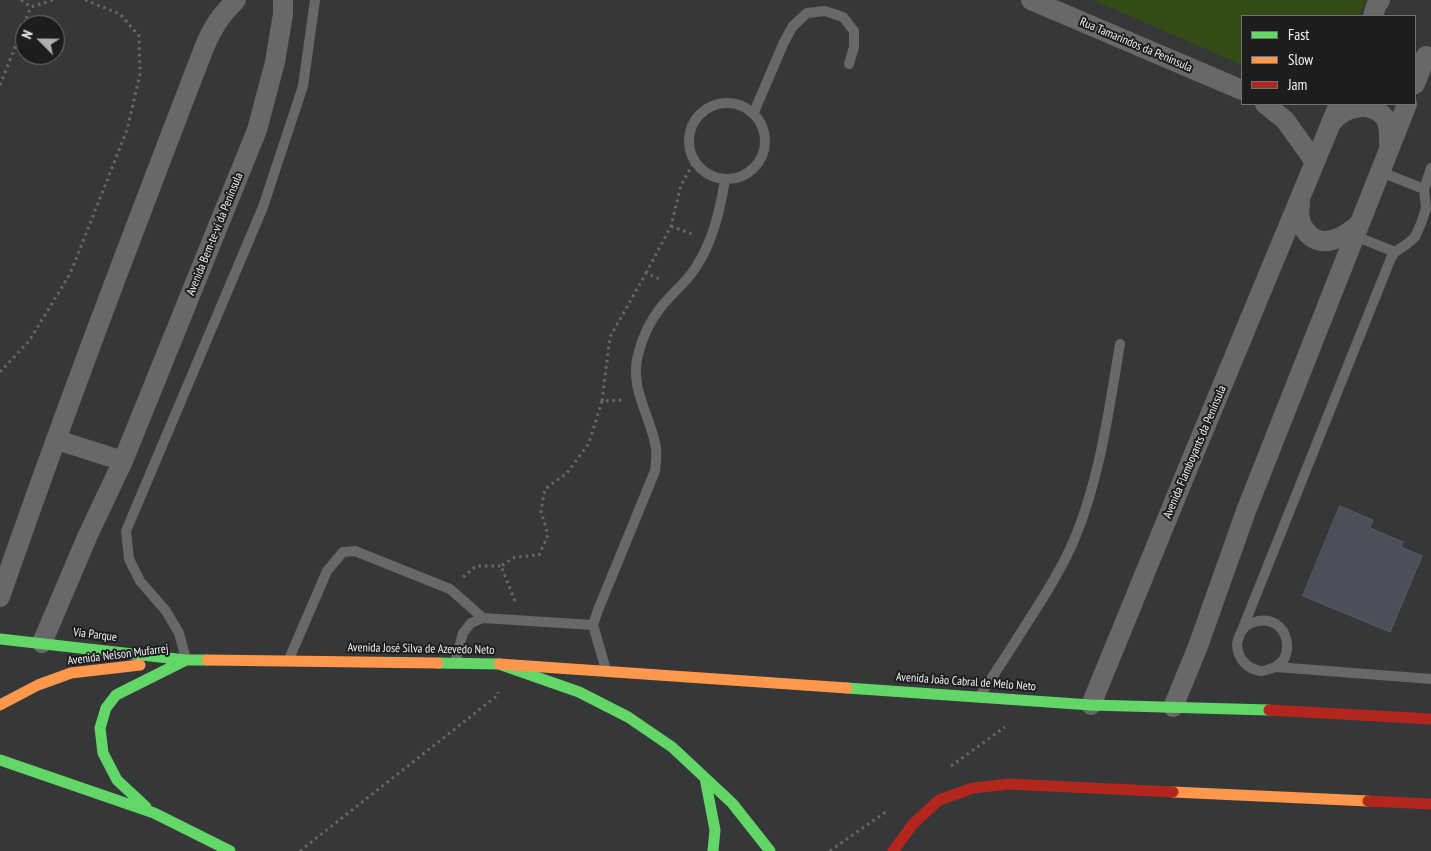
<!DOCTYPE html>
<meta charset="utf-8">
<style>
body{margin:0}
#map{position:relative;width:1431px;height:851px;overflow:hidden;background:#363738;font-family:"PT Sans Narrow",sans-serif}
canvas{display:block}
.legend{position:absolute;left:1241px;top:15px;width:175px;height:90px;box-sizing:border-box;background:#1d1d1f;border:1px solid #717274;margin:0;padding:6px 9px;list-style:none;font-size:15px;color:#f0f1f3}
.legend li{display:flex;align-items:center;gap:10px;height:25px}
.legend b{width:25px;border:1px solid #717274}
.north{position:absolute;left:15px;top:15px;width:50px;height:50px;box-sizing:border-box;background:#1d1d1f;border:1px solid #717274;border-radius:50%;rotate:293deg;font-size:14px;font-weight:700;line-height:20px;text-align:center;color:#f0f1f3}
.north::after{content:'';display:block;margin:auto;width:18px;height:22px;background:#afb0b2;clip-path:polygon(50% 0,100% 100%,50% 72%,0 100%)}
</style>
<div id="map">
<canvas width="1431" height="851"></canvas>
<ul class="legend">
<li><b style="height:6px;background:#63d668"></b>Fast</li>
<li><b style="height:6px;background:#ff974d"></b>Slow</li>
<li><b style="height:6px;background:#b3261e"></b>Jam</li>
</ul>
<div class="north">N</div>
</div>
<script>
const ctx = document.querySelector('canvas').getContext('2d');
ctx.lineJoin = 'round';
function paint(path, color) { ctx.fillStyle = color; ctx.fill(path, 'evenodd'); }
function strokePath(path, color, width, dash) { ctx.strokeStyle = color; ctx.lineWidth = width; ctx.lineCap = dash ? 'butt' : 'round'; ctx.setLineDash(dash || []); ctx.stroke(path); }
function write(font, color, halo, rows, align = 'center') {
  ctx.font = font + ' "PT Sans Narrow",sans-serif'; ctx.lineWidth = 4; ctx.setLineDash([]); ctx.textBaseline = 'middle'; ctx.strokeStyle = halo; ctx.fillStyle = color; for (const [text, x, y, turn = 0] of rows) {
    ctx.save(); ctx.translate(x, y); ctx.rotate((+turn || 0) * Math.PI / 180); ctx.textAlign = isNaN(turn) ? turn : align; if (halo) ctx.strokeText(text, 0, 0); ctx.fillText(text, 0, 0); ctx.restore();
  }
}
const green = new Path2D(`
 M1093 0H1366L1359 16H1242V65Z`);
const building = new Path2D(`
 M1340 506 1373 520 1370 528 1403 542 1401 547 1422 556 1390 632 1303 596Z`);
const path = new Path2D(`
 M21 0 31 7 53 0
 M0 85 31 7
 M671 226 692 234
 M646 273 671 226 681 185 694 162
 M0 372 29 341 70 274 127 130 140 74 139 36 120 14 85 0
 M602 401 610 337 646 273 662 280
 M463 577 476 566H501
 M515 601 501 566 515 557 539 555 548 535 541 511 545 489 567 473 589 443 602 401 622 400
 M951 766 1005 727
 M300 851 498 695V692
 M830 851 887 811`);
const lane = new Path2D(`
 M689 141a38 38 0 1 1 76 0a38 38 0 1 1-76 0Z
 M754 112 784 42 793 26 807 13 825 11 843 17 854 31V47L849 64
 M1381 172 1424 189
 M1355 236 1395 252
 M1242 630 1391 258 1395 252 1407 244 1415 237 1422 221 1426 208 1424 189 1431 168
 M186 659 179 633 166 611 140 581 129 559 126 531 263 207 303 86 315 0
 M289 659 327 571 343 552 355 551 450 589 483 618
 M455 663 463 633 471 623 483 618 593 625
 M1276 667C1278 664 1282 662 1284 659 1290 648 1287 631 1276 624 1264 617 1246 621 1240 634 1239 638 1237 641 1237 645 1238 659 1247 669 1261 671 1266 671 1271 668 1276 667L1431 679
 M606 670 593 625 598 610 655 471C656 463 657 455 656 448 651 416 629 389 638 355 642 338 650 321 661 307 672 293 687 282 696 267 713 241 720 210 725 180
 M980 696C999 667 1017 639 1036 609 1050 587 1064 564 1074 540 1100 479 1109 409 1120 344`);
const street = new Path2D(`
 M1031 0 1242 90
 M1373 16 1376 6 1380 0
 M1415 84 1426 56
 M1265 104 1285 120 1315 162
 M1331 124C1342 106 1372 100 1385 118 1390 125 1389 137 1389 145
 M1300 204C1298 214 1299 222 1305 230 1320 252 1345 237 1360 223
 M57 440 123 461
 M0 597C64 412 134 230 204 48 213 27 220 16 236 0
 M42 643 88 535 123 461 257 130 275 62 283 14V0
 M1091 705 1181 485 1339 104
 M1173 707 1197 649 1246 511 1407 104`);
const fast = new Path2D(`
 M0 639 186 660H207
 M438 663 499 664 579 692 628 717 672 747 732 803 770 851
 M847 688 1091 705 1269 710
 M0 760 154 813 230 851
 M705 778 715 830 713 851
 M146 807 117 780 103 753 100 728 106 708 116 695 186 660`);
const slow = new Path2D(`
 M207 660 438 663
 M499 664 847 688
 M0 705 38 685 71 673 140 665
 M1173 792 1368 801`);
const jam = new Path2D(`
 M1269 710 1431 719
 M1368 801 1431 804
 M893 851 913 824 939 800 973 788 1009 784 1173 792`);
const streetNames = [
 ["Rua Tamarindos da Península",1136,45,23],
 ["Avenida Bem-te-vi da Península",215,234,-68],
 ["Avenida Flamboyants da Península",1195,452,-67],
 ["Via Parque",95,635,7],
 ["Avenida José Silva de Azevedo Neto",421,649,1],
 ["Avenida Nelson Mufarrej",118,655,-7],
 ["Avenida João Cabral de Melo Neto",966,682,4]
];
paint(green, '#334b14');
paint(building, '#4c4e59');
strokePath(building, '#5b5c5d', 1);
strokePath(path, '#676869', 3, [2.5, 4]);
strokePath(lane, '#676869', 10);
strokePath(street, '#676869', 20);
strokePath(fast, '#63d668', 11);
strokePath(slow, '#ff974d', 11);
strokePath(jam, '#b3261e', 11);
write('12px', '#f0f1f3', '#1d1d1f', streetNames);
</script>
